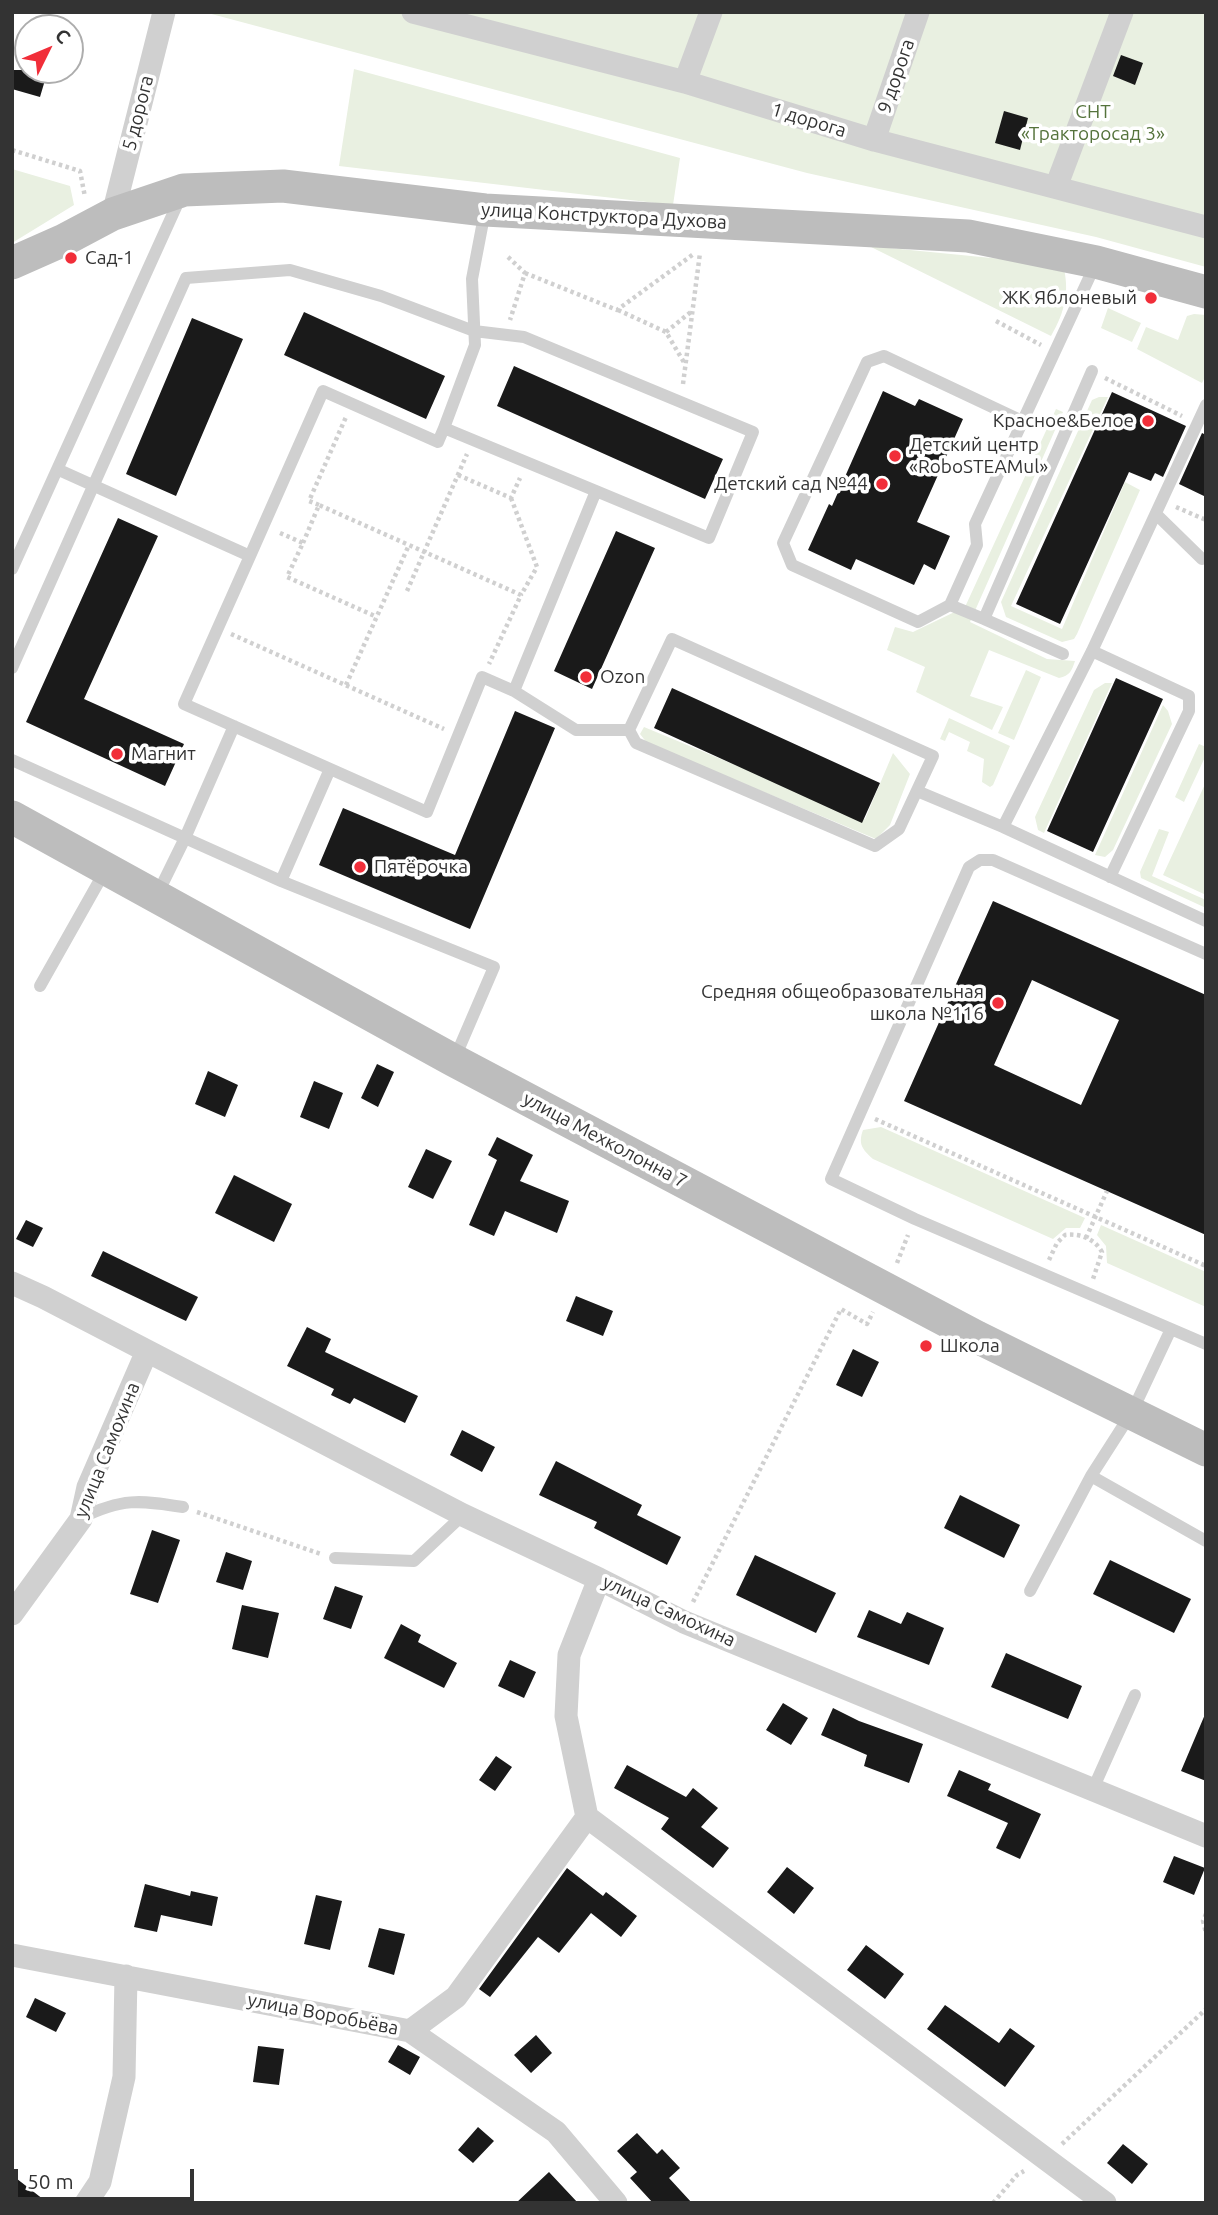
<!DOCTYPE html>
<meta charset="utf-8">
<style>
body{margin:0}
#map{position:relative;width:1218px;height:2215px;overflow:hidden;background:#fff;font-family:Ubuntu,sans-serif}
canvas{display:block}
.frame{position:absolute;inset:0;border:14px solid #333;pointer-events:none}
.north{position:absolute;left:14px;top:14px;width:70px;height:70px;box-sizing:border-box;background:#fff;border:2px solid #adadad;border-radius:50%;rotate:47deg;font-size:19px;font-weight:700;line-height:28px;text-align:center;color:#333}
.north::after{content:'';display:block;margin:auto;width:24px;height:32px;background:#f12e39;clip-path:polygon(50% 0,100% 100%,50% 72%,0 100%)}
.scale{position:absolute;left:14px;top:2169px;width:180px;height:32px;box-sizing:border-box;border:4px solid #333;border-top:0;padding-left:9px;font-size:21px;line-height:24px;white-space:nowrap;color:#333;-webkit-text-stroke:5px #fff;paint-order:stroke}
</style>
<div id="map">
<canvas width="1218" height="2215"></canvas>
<div class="frame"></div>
<div class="north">С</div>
<div class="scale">50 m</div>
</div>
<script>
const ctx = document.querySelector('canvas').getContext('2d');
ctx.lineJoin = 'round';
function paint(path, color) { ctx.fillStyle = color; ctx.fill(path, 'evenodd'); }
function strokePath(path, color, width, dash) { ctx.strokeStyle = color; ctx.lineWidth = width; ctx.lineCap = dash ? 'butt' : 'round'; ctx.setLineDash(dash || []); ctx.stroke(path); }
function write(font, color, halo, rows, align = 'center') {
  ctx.font = font + ' Ubuntu,sans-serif'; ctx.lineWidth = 7; ctx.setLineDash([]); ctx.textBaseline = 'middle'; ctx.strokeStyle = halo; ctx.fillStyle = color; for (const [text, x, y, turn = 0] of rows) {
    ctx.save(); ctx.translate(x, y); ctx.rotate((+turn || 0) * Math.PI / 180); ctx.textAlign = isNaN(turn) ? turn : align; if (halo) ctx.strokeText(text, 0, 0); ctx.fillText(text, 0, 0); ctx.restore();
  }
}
const green = new Path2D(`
 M204 12H1206V267L1096 237 807 173Z
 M354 69 680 158 673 205 339 166Z
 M12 169 70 186 74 205 12 243Z
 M869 246 1063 265C1070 291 1065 312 1051 336Z
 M1108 308 1141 323 1132 342 1101 328Z
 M1194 314 1206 315V375L1202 383 1137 349 1146 327 1178 340 1187 316Z
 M1099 397H1108L1011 606 1062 629 1125 482 1140 490 1077 634 1074 639 1062 642 1006 617 1001 602 1092 400Z
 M1056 409 1063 412 970 622 1047 659 1075 661C1072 670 1070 676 1059 678L989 650 970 696 1003 707 992 730 916 692 925 667 887 650 895 627 913 632 965 607Z
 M1026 670 1041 677 1014 740 998 733Z
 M1105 683H1112L1044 833 1038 830 1035 817 1094 690Z
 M1163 705 1168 711 1172 724 1113 850 1105 857 1095 855Z
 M949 718 1010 746 993 785 990 787 982 782 984 759 967 751 970 742 949 732 945 741 940 739Z
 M644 727 865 819 893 753 910 774 890 825 876 839 647 743 640 734Z
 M1199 744 1206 747V755L1184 802 1175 797Z
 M1206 782V895L1163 875Z
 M1159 829 1169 832 1152 876 1206 900V908L1141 878 1140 872Z
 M881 1127 1085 1218 1080 1228H1066L1053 1239 873 1159C862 1149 858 1144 863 1130Z
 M1101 1225 1206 1272V1307L1107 1263 1106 1246 1097 1235Z`);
const building = new Path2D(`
 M1121 55 1143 63 1135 85 1113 76Z
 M12 70H48L40 97 12 89Z
 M1004 111 1028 118 1020 150 995 143Z
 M304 312 445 376 426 419 284 355Z
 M192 318 243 339 176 496 126 474Z
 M514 366 723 459 705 499 497 406Z
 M883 391 915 406 919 399 963 419 917 522 950 536 935 570 924 564 914 585 856 559 851 570 808 550 829 504 832 506Z
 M1112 392 1186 426 1163 477 1155 473 1151 481 1129 472 1060 624 1016 604Z
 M1202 433 1206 435V497L1179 484Z
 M118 518 158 536 84 699 184 744 165 786 26 722Z
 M616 531 655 548 592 689 554 671Z
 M1116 678 1163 699 1093 852 1047 831Z
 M672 688 880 783 862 823 654 728Z
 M515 711 555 728 470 929 319 865 343 808 455 855Z
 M993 901 1206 995V1235L904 1101ZM1032 980 1119 1020 1081 1105 994 1065Z
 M377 1064 394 1072 378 1107 361 1098Z
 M208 1071 238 1085 225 1117 195 1104Z
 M314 1081 343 1093 329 1129 300 1117Z
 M497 1137 533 1155 520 1181 569 1201 557 1233 505 1211 494 1236 469 1225 497 1160 488 1155Z
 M426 1149 452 1161 433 1199 408 1187Z
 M234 1175 292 1204 274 1242 215 1213Z
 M26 1220 43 1228 33 1247 16 1239Z
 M103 1251 198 1297 186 1321 91 1276Z
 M576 1296 613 1311 603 1336 566 1321Z
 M307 1327 331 1339 325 1352 418 1396 405 1423 354 1398 350 1404 331 1395 334 1389 287 1366Z
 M853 1349 879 1362 862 1397 836 1385Z
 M462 1430 495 1447 482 1472 450 1455Z
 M556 1461 642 1505 637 1515 681 1537 667 1565 594 1528 597 1522 539 1495Z
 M960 1495 1020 1525 1004 1558 944 1528Z
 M152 1530 180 1540 158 1603 130 1594Z
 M226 1552 252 1561 243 1590 216 1582Z
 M755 1555 836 1593 816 1633 736 1595Z
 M1110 1560 1191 1599 1174 1633 1093 1594Z
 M335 1586 363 1596 351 1629 323 1619Z
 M242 1605 279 1613 268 1658 232 1649Z
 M869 1610 901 1624 907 1612 944 1628 929 1665 857 1637Z
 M401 1624 421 1635 418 1642 457 1663 444 1688 384 1658Z
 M1006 1653 1082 1686 1068 1719 991 1687Z
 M510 1660 536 1672 524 1698 498 1686Z
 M783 1703 808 1718 791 1745 766 1730Z
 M833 1708 859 1721 923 1744 909 1783 864 1766 867 1755 821 1735Z
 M1206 1712V1781L1181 1771Z
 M496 1756 512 1767 495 1791 479 1780Z
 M627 1765 686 1797 693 1788 718 1808 701 1827 729 1848 713 1868 661 1829 669 1818 614 1788Z
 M959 1770 991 1784 988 1790 1041 1814 1020 1859 996 1848 1008 1823 947 1796Z
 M1174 1856 1205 1868 1194 1895 1163 1882Z
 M787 1867 814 1888 794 1914 767 1892Z
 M567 1868 603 1896 606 1892 637 1916 621 1937 591 1913 559 1953 538 1937 490 1997 479 1989Z
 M145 1884 190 1896 191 1891 218 1897 212 1926 161 1915 157 1932 134 1927Z
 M316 1895 342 1901 330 1950 304 1944Z
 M379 1928 405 1934 394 1975 368 1967Z
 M866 1945 904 1974 885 1999 847 1970Z
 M35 1998 66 2013 56 2032 26 2017Z
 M945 2005 999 2043 1010 2028 1035 2046 1005 2087 927 2029Z
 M536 2035 552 2053 531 2073 514 2055Z
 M398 2045 420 2057 410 2075 388 2062Z
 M258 2046 284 2049 279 2085 253 2082Z
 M478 2127 494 2141 473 2163 458 2150Z
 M637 2133 657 2154 662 2149 680 2168 669 2178 692 2203H653L630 2178 637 2172 617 2151Z
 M1123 2144 1148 2164 1132 2184 1107 2163Z
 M549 2172 578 2203H516Z
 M12 2175 48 2203H12Z`);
const path = new Path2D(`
 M12 150 80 171 85 197
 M508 257 525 273 510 320
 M525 273 617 310 695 253
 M618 310 666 332 685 364
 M996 321 1041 345
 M666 332 692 311
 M1105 378 1182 416
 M683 384 700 253
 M458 475 511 498 520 478
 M511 498 537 567 521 595
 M319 505 309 501 346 417
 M1176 507 1206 520
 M280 533 303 543 287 577 377 617
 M303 543 319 505 409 545
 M407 591 467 454
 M231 634 444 729
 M346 685 409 545 521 595 489 664
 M875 1119 1206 1266
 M1086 1238 1107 1191
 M1049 1260 1057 1243 1065 1235C1080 1233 1095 1239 1102 1252L1093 1279
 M897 1263 908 1235
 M197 1512 321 1554
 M693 1602 841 1309 867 1324 873 1312
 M1206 1914 1203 1921 1206 1933
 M1062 2144 1206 2009
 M993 2203 1017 2175 1024 2171`);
const lane = new Path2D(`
 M485 211 472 279 475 345 444 428 596 491 514 691 576 730H629
 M1022 421 884 356 867 362 783 543 792 565 918 622 950 605 977 545 975 524 1095 265
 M59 470 250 556 184 704 427 812 482 677 514 691
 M1156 514 1202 559
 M250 556 323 391 438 442 444 428
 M12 569 181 196
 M950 605 984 619
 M672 639 933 756 899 829 875 846 636 743 629 730Z
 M1092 651 1189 696V711L1110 877
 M1063 654 984 619 1092 371
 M12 668 186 278 290 270 381 296 474 331 524 337 753 432 709 538 596 491
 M12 760 185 838 234 726
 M917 791 1003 827 1206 921
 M1003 827 1092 651 1206 405
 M281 881 330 769
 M157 895 185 838 281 881 494 967 454 1060
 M1206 954 993 860H980L969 867 831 1179 915 1219 1206 1344
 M40 986 106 869
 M1091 1476 1206 1541
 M81 1518C122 1498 139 1500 183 1507
 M335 1558 414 1561 463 1515
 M1030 1591 1091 1476 1132 1412 1171 1329
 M1093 1789 1135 1695`);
const street = new Path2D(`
 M413 12 685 82 874 140 1206 227
 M685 82 711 12
 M874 140 918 12
 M1056 187 1122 12
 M113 214 164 12
 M12 1283 43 1297 463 1515 599 1579 684 1622 1206 1836
 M599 1579 569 1655 566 1716 587 1817 1105 2203
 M12 1614 81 1519 88 1487 147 1351
 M12 1955 410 2031 556 2132 616 2203
 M410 2031 456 1997 587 1817
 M86 2203 100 2182 124 2077 126 1976`);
const secondary = new Path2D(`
 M12 263 64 240 113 214 184 190 283 186 485 210 968 236 1096 262 1206 292
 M12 817 453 1060 977 1337 1206 1450`);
const markers = [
 [71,258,7,"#f12e39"],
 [1151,298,7,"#f12e39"],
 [1148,421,7,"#f12e39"],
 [895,456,7,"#f12e39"],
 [882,484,7,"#f12e39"],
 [586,677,7,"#f12e39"],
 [117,754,7,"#f12e39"],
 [360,867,7,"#f12e39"],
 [998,1003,7,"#f12e39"],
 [926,1346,7,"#f12e39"]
];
const streetNames = [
 ["9 дорога",896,76,-71],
 ["5 дорога",138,113,-76],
 ["1 дорога",809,120,17],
 ["улица Конструктора Духова",604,216,3],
 ["улица Мехколонна 7",605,1140,28],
 ["улица Самохина",107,1450,-68],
 ["улица Самохина",669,1611,25],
 ["улица Воробьёва",323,2014,11]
];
const parkNames = [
 ["СНТ",1093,112],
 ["«Тракторосад 3»",1093,134]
];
const poiNames = [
 ["Сад-1",85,258],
 ["ЖК Яблоневый",1137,298,"right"],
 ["Красное&Белое",1134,421,"right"],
 ["Детский центр",909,445],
 ["«RoboSTEAMul»",909,467],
 ["Детский сад №44",868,484,"right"],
 ["Ozon",600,677],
 ["Магнит",131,754],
 ["Пятёрочка",374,867],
 ["Средняя общеобразовательная",984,992,"right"],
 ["школа №116",984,1014,"right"],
 ["Школа",940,1346]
];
paint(green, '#e9f0e1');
paint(building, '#1a1a1a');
strokePath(path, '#d0d0d0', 4.5, [3.5, 3.5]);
strokePath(lane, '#d0d0d0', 12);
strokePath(street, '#d0d0d0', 23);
strokePath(secondary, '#bdbdbd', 33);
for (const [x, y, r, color] of markers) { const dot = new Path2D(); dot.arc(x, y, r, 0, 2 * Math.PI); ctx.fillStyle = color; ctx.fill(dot); strokePath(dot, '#fff', 2.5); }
write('19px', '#333', '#fff', streetNames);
write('19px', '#55733c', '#fff', parkNames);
write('19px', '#333', '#fff', poiNames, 'left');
</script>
